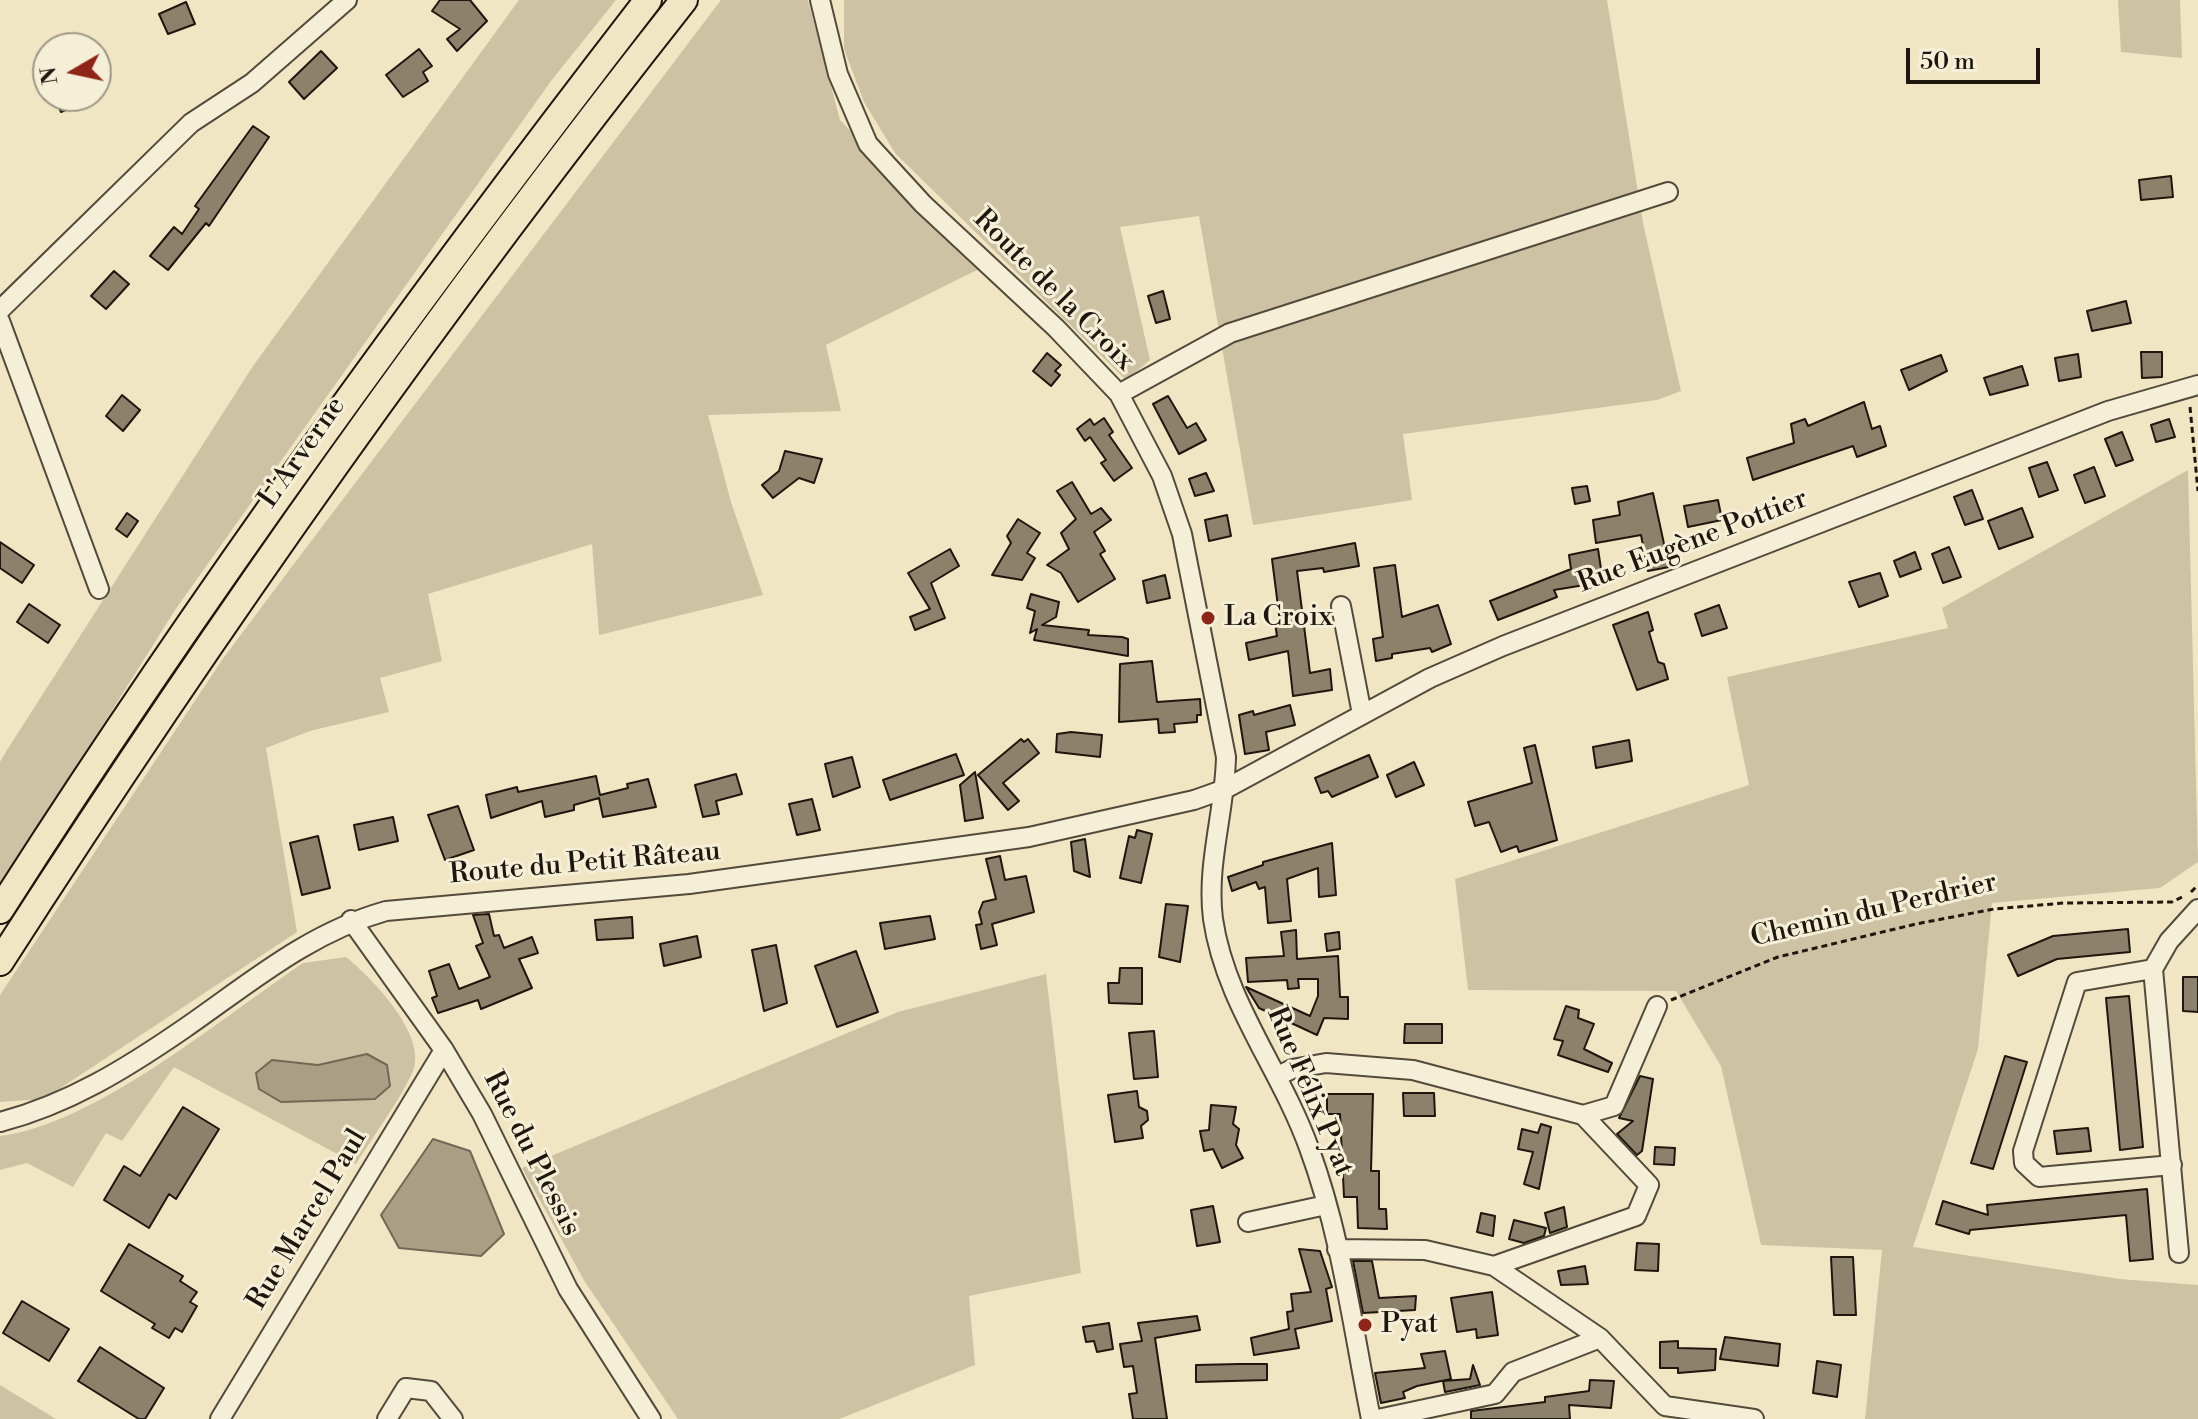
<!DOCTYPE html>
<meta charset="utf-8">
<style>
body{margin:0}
#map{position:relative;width:2198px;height:1419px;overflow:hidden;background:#f1e6c3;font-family:"Libre Bodoni",serif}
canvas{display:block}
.north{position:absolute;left:32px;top:32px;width:80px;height:80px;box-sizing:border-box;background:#f6efd8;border:2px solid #a09887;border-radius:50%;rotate:261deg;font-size:22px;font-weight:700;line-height:32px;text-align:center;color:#1f160e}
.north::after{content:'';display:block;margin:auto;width:28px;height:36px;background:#8f2418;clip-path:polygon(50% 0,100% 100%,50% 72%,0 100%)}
.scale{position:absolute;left:1906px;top:48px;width:134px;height:36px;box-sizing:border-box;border:4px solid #1f160e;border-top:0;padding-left:10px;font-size:24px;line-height:28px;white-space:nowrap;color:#1f160e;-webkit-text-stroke:6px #f6efd8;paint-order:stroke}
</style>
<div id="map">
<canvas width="2198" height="1419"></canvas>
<div class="north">N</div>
<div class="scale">50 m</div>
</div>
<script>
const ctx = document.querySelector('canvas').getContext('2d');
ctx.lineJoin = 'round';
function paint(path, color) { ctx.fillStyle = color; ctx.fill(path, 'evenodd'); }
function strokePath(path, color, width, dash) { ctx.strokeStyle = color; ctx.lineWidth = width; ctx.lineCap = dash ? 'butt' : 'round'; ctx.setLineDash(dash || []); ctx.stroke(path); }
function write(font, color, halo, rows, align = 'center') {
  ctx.font = font + ' "Libre Bodoni",serif'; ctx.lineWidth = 6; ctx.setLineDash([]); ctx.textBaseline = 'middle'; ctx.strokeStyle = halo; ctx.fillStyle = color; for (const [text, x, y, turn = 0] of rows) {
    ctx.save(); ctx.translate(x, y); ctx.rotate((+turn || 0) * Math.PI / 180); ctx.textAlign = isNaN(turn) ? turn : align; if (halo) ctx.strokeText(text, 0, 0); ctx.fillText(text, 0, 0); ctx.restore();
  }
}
const green = new Path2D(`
 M519 0H616L551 81 175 610 0 889V762L7 750 253 366Z
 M721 0H808L840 120 981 268 826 345 841 411 708 415 731 502 763 595 599 635 592 544 428 594 442 661 380 678 389 712 310 731 266 748 297 932 44 1099 0 1102V995L222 660 284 577Z
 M844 0H1607L1643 223 1681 391 1657 400 1403 434 1412 500 1253 525 1199 216 1120 227 1150 360 1126 380 895 153 864 102 844 49Z
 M2118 0H2180L2182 58 2121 52Z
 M2188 470 2198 862 2160 888 1992 903 1978 1049 1913 1247 2120 1279 2198 1285V1419H1865L1882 1250 1761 1245 1721 1066 1676 991 1468 990 1455 879 1749 785 1727 677 1948 628 1942 608Z
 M346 957C372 978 425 1033 414 1068 407 1090 370 1141 356 1164L174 1067 122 1141 106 1133 73 1187 27 1163 0 1170V1136C94 1125 223 1017 303 963Z
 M1046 974 1081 1273 969 1296 975 1365 839 1419H678L585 1282 522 1168 898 1012Z
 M0 1385 56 1419H0Z`);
const water = new Path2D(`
 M367 1054 387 1065 390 1086 375 1099 281 1102 259 1089 256 1073 272 1060 318 1065Z
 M433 1139 470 1151 504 1234 481 1256 399 1248 381 1215Z`);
const building = new Path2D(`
 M440 0H470L487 21 457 51 447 39 460 29 432 11Z
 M186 2 195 24 168 34 159 14Z
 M419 49 432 66 423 72 428 81 403 97 386 75Z
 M321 51 337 68 304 99 289 82Z
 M54 96H100L61 112Z
 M253 126 269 137 209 226 206 223 168 270 150 256 174 227 182 234 199 209 195 206Z
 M2171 176 2173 197 2141 200 2139 180Z
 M114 271 129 284 106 309 91 296Z
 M1163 291 1170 319 1156 323 1148 296Z
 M2126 301 2131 323 2092 331 2087 311Z
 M2141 352H2162V377L2142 378Z
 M1047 353 1061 365 1055 371 1060 375 1051 386 1033 371Z
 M2078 354 2081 377 2059 381 2055 358Z
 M1941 355 1947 371 1909 390 1901 370Z
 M2022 366 2028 385 1990 395 1984 378Z
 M122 395 140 410 123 431 106 416Z
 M1168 396 1187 428 1196 423 1206 440 1179 454 1153 404Z
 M1864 402 1872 429 1880 426 1886 446 1857 457 1853 446 1753 480 1747 458 1794 443 1791 424 1805 419 1808 426Z
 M1104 418 1113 432 1109 435 1132 468 1114 481 1101 463 1106 460 1090 437 1085 441 1077 429 1090 419 1094 425Z
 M2169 419 2175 437 2156 442 2151 425Z
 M2122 432 2133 460 2116 466 2105 439Z
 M785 451 822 459 814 483 799 478 773 498 762 485 779 471Z
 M2047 462 2058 490 2039 497 2029 468Z
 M2094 467 2105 496 2085 503 2074 475Z
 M1206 473 1214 491 1195 496 1189 479Z
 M1072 482 1091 514 1101 508 1111 520 1094 532 1105 551 1100 554 1115 579 1078 602 1061 573 1047 565 1069 549 1061 533 1076 519 1057 491Z
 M1587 486 1590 501 1575 504 1572 488Z
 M1972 490 1983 519 1965 525 1954 497Z
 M1653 493 1669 567 1648 571 1641 535 1596 543 1593 520 1620 515 1618 502Z
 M1718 500 1722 520 1688 527 1684 506Z
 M2022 508 2033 537 1999 549 1988 521Z
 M127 513 138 521 127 537 116 529Z
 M1227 515 1231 536 1209 541 1205 520Z
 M1018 519 1040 533 1027 553 1035 558 1022 580 992 575 1011 543 1007 536Z
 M0 542 34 565 22 583 0 568Z
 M1355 543 1359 566 1324 572 1323 568 1297 571 1310 673 1330 669 1332 690 1293 696 1288 651 1249 660 1246 643 1277 636 1275 623 1280 622 1272 559Z
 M1949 547 1961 577 1943 583 1932 554Z
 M950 549 959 566 931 583 945 618 915 630 910 617 930 609 908 573Z
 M1598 549 1603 582 1554 590 1557 597 1498 620 1490 601 1571 569 1569 555Z
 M1915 552 1921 569 1900 577 1894 561Z
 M1395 565 1402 617 1438 605 1451 644 1432 652 1430 648 1392 654V658L1376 661 1373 639 1383 637 1374 568Z
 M1880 573 1888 596 1859 607 1849 582Z
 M1165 575 1170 598 1147 603 1143 581Z
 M1031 594 1059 602 1056 617 1042 625 1089 630 1088 635 1122 637 1128 639V656L1034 640 1037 629 1030 633 1035 611 1027 608Z
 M29 604 60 625 48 643 17 622Z
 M1719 605 1727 628 1702 636 1695 614Z
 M1648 612 1653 630 1649 632 1658 662 1664 664 1668 679 1637 690 1613 625Z
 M1152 661 1157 702 1200 699 1201 715H1197V722L1174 724 1175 732 1159 733 1158 719 1119 722 1120 664Z
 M1290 705 1295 725 1266 732 1269 750 1245 754 1239 715 1253 711 1254 715Z
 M1071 732 1102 735 1100 757 1056 752 1057 734Z
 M1021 739 1024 742 1028 739 1039 753 1003 783 1019 801 1008 810 978 775Z
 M1629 740 1632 761 1596 768 1593 747Z
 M1535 745 1557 840 1519 852 1517 846 1501 852 1489 822 1475 826 1468 802 1532 783 1524 748Z
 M956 754 964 775 890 800 883 780Z
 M1369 755 1378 777 1332 797 1328 791 1321 793 1315 778Z
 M852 757 860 787 833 797 825 764Z
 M1414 762 1424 785 1396 797 1387 775Z
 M975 772 983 818 965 821 960 785Z
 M736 774 742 794 716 801 719 814 703 817 695 785Z
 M596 776 600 795 628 788 627 784 648 779 656 807 603 817 599 798 574 805V810L545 817 542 801 491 818 486 795 517 787 518 792Z
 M812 799 820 830 797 835 789 804Z
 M458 806 474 850 445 860 428 815Z
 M393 817 398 841 359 850 354 825Z
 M1137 830 1152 834 1141 883 1120 878 1129 836 1135 838Z
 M318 836 330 888 302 895 290 843Z
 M1085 839 1090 877 1074 871 1071 842Z
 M1332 843 1336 895 1319 897 1318 868 1287 879 1291 921 1268 923 1265 887 1259 889 1256 882 1232 891 1228 877 1263 865V862Z
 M1000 856 1005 880 1026 876 1034 912 992 924 997 945 981 949 976 925 982 924 979 912 983 902 996 899 986 859Z
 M1166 904 1188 906 1180 962 1159 957Z
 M489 914 494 936 499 935 504 948 532 937 538 953 519 959 532 988 481 1009 478 1000 438 1013 432 998 437 996 429 971 449 964 459 989 490 977 476 946 483 943 473 915Z
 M930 916 935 939 885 949 880 923Z
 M632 917 633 938 597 940 595 920Z
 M2128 929 2130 952 2057 959 2018 976 2008 955 2053 936Z
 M1296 930 1297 959 1338 956 1340 997H1348V1019L1324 1018 1317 1035 1259 1008 1246 987 1310 1016 1318 996V979H1298L1299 988 1288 989 1287 980 1248 982 1246 958 1284 956 1281 932Z
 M1339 932 1340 949 1327 951 1325 934Z
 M697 936 701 957 664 966 660 944Z
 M776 945 787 1003 764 1011 752 950Z
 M856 951 878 1012 837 1027 815 966Z
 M1120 968H1142V1004L1109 1003 1108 983H1119Z
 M2183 977H2198V1012L2183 1011Z
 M2129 996 2143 1147 2120 1150 2106 998Z
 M1566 1006 1579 1010 1578 1018 1594 1024 1584 1049 1612 1063 1608 1072 1558 1055 1563 1041 1554 1039Z
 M1405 1024H1442V1043H1404Z
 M1154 1031 1158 1077 1134 1079 1129 1033Z
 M2005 1056 2027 1062 1993 1169 1971 1163Z
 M1640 1076 1653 1079 1642 1151 1637 1155 1617 1134 1633 1121 1619 1118Z
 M1137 1091 1139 1107 1147 1111 1148 1120 1141 1126 1143 1138 1115 1142 1108 1095Z
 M1403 1093H1434L1435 1116H1404Z
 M1327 1094H1373L1371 1171H1379V1209H1386L1387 1229 1358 1228 1357 1197H1344L1340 1114H1327Z
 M1211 1105 1236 1107 1233 1124 1239 1129 1236 1145 1243 1158 1222 1168 1213 1149 1204 1151 1200 1131 1209 1130Z
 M183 1107 219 1129 176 1199 169 1194 149 1228 104 1200 124 1166 140 1176Z
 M1541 1124 1551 1127 1539 1189 1524 1184 1533 1152 1518 1149 1522 1129 1538 1133Z
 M2088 1128 2091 1151 2057 1154 2054 1131Z
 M1655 1147 1675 1148 1674 1165 1654 1164Z
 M2147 1189 2153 1259 2130 1261 2126 1215 1970 1230 1969 1234 1936 1224 1943 1201 1988 1215 1987 1205Z
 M1213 1206 1220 1242 1197 1246 1191 1210Z
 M1564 1207 1567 1227 1550 1233 1545 1213Z
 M1481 1213 1495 1216 1493 1236 1477 1232Z
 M1514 1220 1546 1228 1544 1236 1524 1243 1509 1239Z
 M1637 1243 1659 1244 1658 1271 1635 1270Z
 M129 1244 183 1276 180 1281 197 1292 190 1302 197 1306 182 1332 175 1328 169 1338 152 1328 155 1324 101 1291Z
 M1299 1249 1320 1251 1332 1287 1326 1289 1332 1321 1295 1329 1299 1348 1254 1355 1251 1338 1289 1329 1287 1312 1293 1311 1291 1294 1311 1292Z
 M1831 1257H1853L1856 1315H1834Z
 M1353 1261H1372L1379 1298 1416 1296 1415 1310 1363 1313Z
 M1585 1266 1588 1284 1561 1285 1558 1271Z
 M1492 1292 1498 1335 1477 1338 1476 1329 1457 1332 1451 1298Z
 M22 1301 69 1329 49 1361 3 1333Z
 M1197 1316 1200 1330 1155 1338 1167 1419H1133L1129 1394 1137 1393 1133 1366 1124 1367 1120 1344 1142 1341 1138 1323Z
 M1109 1323 1113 1349 1097 1352 1094 1341 1086 1342 1083 1327Z
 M1725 1337 1780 1344 1778 1366 1720 1359Z
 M1678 1341V1348L1716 1349 1715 1370 1678 1373V1368H1660V1342Z
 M100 1347 164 1388 145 1419H139L78 1381Z
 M1445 1351 1451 1379 1417 1386 1403 1392 1405 1398 1381 1403 1375 1373 1425 1368 1421 1354Z
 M1817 1361 1841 1365 1837 1397 1813 1393Z
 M1240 1364H1267V1380L1196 1382V1365Z
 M1473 1365 1480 1385 1445 1392 1443 1381 1470 1379Z
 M1590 1380 1614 1381 1611 1408 1569 1405 1570 1419H1471V1411L1545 1402V1397L1589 1391Z`);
const path = new Path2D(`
 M2190 407 2198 491
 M2191 892 2198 885
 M1671 1000 1778 957 1916 924 1994 909 2064 903 2172 902 2184 896`);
const minor = new Path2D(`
 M820 0 838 74 868 144 923 204 1056 328 1119 394 1162 476 1182 534 1226 757C1225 811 1206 865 1213 919 1225 1002 1281 1070 1309 1148 1341 1234 1353 1329 1371 1419
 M0 310 191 123 252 83 347 0
 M0 321 99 589
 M1119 394 1230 333 1668 192
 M1341 606 1362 714
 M351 920 444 1050 482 1114 568 1289 651 1419
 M2153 969 2077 982 2023 1151 2024 1163 2039 1177 2172 1165
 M2153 969 2179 1253
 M2153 969 2169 941 2198 909
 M1278 1076 1292 1069 1326 1063 1413 1070 1583 1115 1649 1185 1636 1216 1494 1266
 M1583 1115 1614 1106 1657 1006
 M0 1122C69 1104 127 1068 185 1028 250 983 308 933 386 911L689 884 1029 837 1194 800 1225 789 1430 678 1503 646 2108 411 2198 385
 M1248 1222 1326 1205
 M1337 1249 1425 1250 1494 1266 1600 1338 1665 1406 1754 1419
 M220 1419 444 1050
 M387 1419 406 1388 431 1391 453 1419
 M1378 1419 1495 1394 1513 1372 1600 1338`);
const highway = new Path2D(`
 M0 910C201 595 420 295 648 0
 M0 962C213 630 439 310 684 0`);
const markers = [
 [1208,618,8,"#8f2418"],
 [1365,1325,8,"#8f2418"]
];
const streetNames = [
 ["Route de la Croix",1053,291,45],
 ["L'Arverne",303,453,-55],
 ["Rue Eugène Pottier",1693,542,-21],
 ["Route du Petit Râteau",585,864,-5],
 ["Chemin du Perdrier",1874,911,-13],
 ["Rue Félix Pyat",1309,1092,67],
 ["Rue du Plessis",531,1154,63],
 ["Rue Marcel Paul",308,1220,-59]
];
const poiNames = [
 ["La Croix",1224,618],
 ["Pyat",1381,1325]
];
paint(green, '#cdc3a4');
paint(water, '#aa9f85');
strokePath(water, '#726855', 2);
paint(building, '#8c826c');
strokePath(building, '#1f160e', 2);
strokePath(minor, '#544a3b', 22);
strokePath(highway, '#1f160e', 30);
strokePath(path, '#1f160e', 3, [6, 4]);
strokePath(minor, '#f6efd8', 18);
strokePath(highway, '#f1e6c3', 26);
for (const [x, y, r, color] of markers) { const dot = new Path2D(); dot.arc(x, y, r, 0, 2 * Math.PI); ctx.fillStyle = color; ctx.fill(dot); strokePath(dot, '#f6efd8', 3); }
write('28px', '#1f160e', '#f6efd8', streetNames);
write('28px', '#1f160e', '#f6efd8', poiNames, 'left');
</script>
